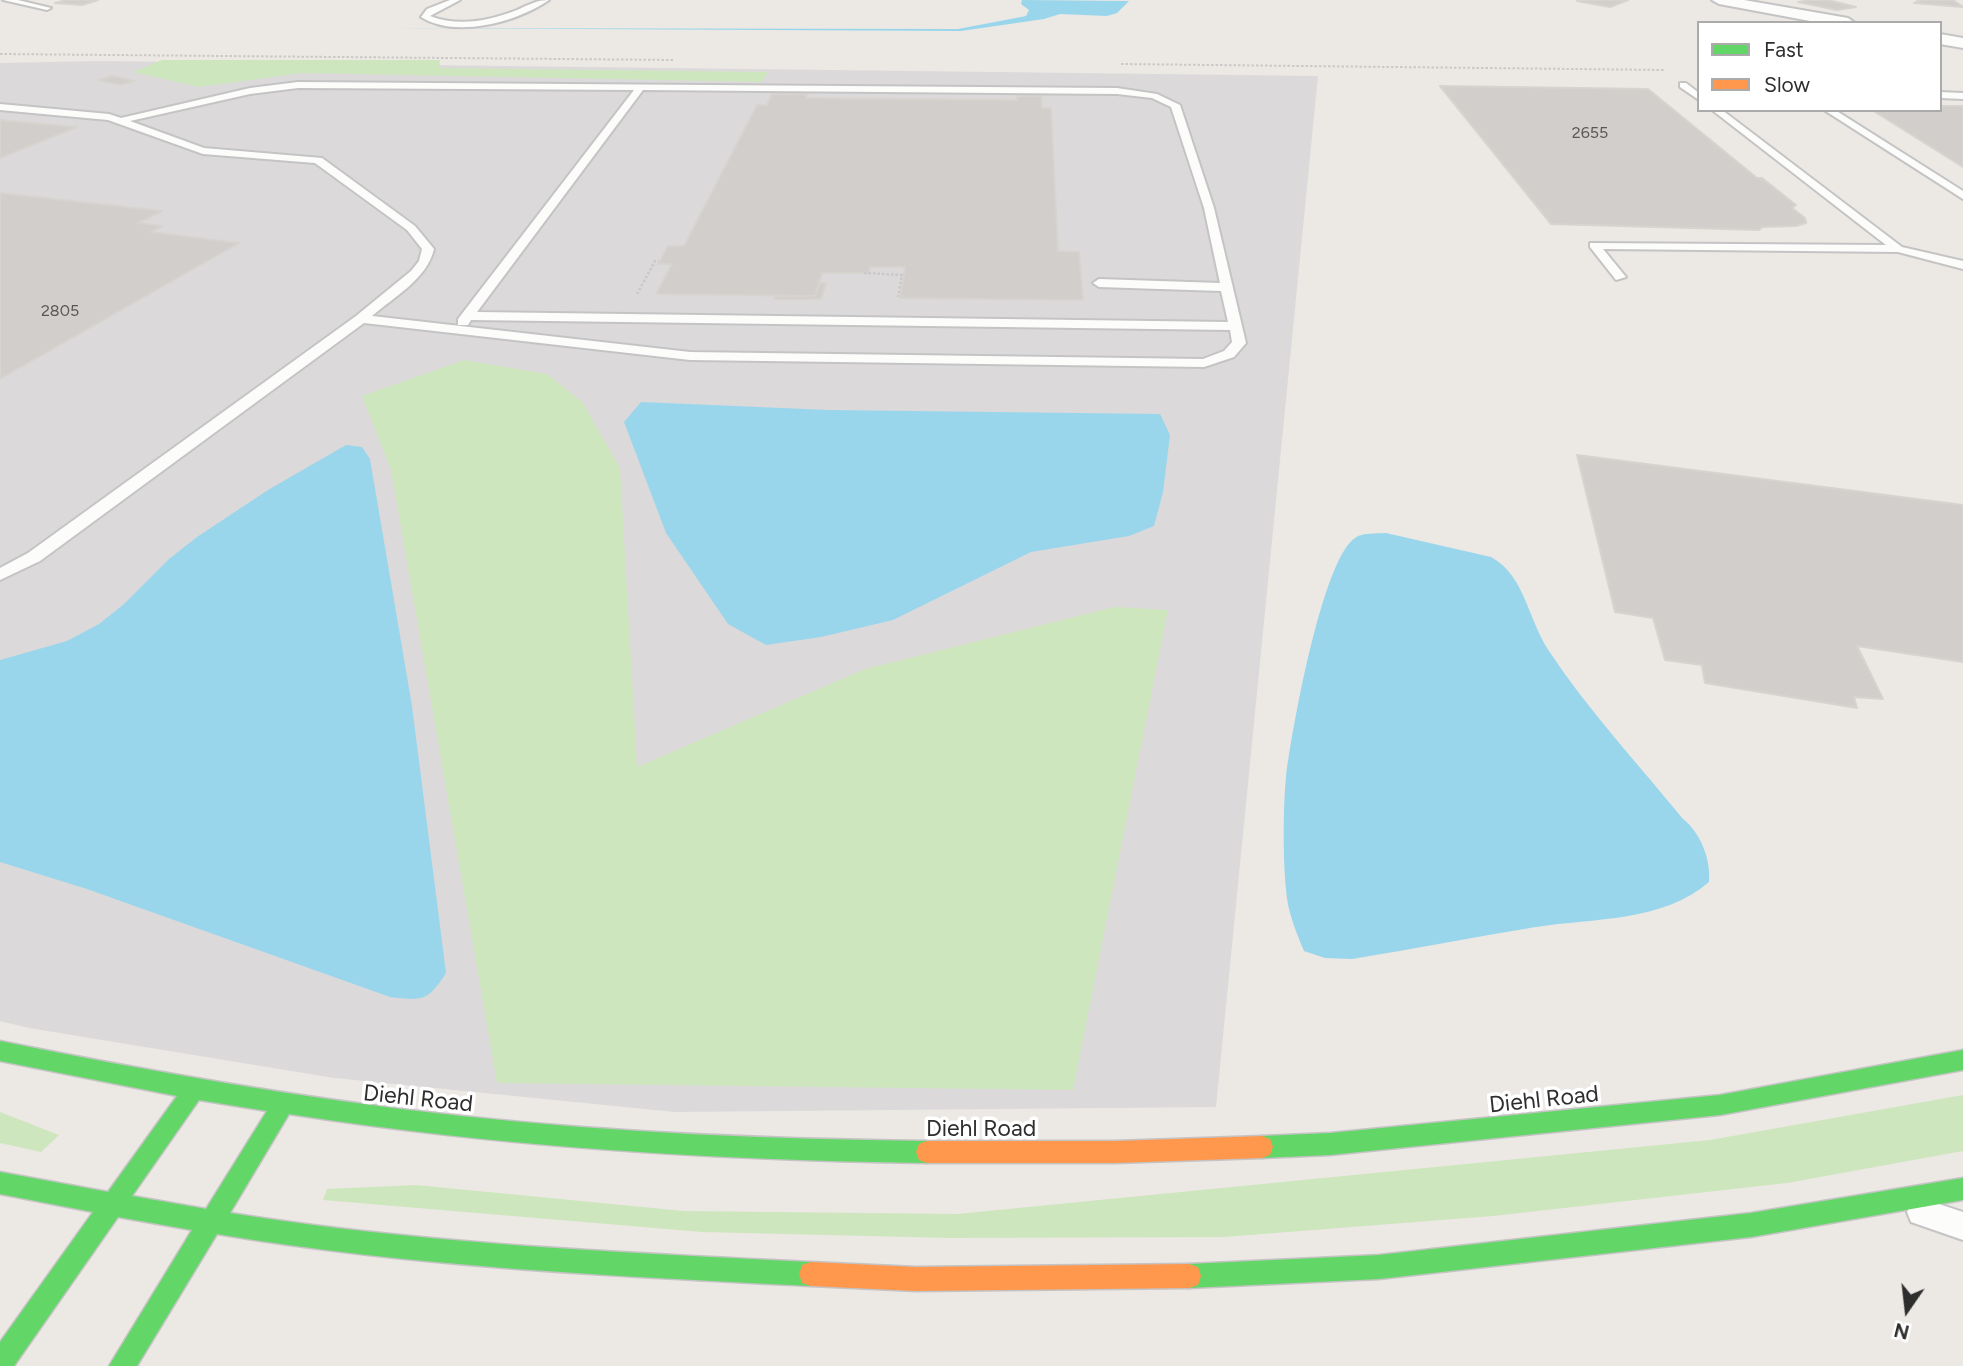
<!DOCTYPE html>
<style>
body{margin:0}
#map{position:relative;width:1963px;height:1366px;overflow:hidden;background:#ece8e4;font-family:Figtree,sans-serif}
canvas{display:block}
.legend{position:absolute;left:1697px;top:21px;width:245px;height:91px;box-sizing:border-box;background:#fff;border:2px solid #ababab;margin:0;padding:9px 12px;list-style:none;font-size:21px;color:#2e2e2e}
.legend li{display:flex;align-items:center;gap:14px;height:35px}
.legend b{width:35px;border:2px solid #ababab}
.north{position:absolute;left:1872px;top:1275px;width:70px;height:70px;-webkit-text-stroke:5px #fff;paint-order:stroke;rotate:194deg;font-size:19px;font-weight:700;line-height:28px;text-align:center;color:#2e2e2e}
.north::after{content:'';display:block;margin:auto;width:24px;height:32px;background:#2e2e2e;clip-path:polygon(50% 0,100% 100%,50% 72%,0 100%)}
</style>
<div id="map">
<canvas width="1963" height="1366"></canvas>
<ul class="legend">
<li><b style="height:9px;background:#63d668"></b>Fast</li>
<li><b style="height:9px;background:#ff974d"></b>Slow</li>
</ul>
<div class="north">N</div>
</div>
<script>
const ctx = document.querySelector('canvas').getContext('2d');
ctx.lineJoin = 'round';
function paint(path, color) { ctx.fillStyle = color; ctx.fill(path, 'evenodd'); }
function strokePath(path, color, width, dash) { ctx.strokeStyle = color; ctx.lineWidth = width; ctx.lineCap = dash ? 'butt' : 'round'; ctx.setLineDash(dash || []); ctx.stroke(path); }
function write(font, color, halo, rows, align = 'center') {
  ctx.font = font + ' Figtree,sans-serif'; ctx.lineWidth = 7; ctx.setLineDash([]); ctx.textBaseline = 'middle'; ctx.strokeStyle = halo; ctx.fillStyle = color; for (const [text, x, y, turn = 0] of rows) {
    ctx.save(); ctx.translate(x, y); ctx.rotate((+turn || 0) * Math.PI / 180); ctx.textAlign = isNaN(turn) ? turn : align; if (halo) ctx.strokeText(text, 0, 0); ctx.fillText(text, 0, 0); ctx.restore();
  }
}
const industrial = new Path2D(`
 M99 61 1318 76 1216 1107 674 1112 334 1078 29 1028 0 1021V63Z`);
const green = new Path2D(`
 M162 60H440L439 68 768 72 762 82 302 73 199 87 133 72Z
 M464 360 547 374 582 402 620 468 637 767 865 669 1114 607 1168 610 1073 1090 497 1083 391 470 362 396Z
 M1963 1095V1151L1787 1183 1493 1216 1224 1237 950 1238 702 1232 323 1200 327 1189 416 1185 684 1211 957 1214 1710 1140Z
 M0 1112 59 1135 41 1152 0 1143Z`);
const water = new Path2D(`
 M1022 0 1129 1 1117 13 1107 16 1060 14 1044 19 961 31 383 28 958 29 1026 16 1029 10 1021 4Z
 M641 402 829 410 1160 414 1170 435 1163 492 1154 526 1129 536 1031 552 893 620 821 637 766 645 728 624 666 533 624 422Z
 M346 445 362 447 370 459 412 706 446 973C428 1001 423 1001 390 997L87 889 0 862V660L67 641 99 624 123 605 169 559 197 537 268 490Z
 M1386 533 1491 557C1525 575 1528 620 1549 651 1588 710 1638 764 1683 819 1701 833 1711 860 1709 882 1663 922 1594 918 1536 927 1475 937 1413 949 1352 959L1325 958 1304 951C1296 932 1287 910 1286 889 1283 859 1283 807 1286 777 1291 734 1322 560 1355 538 1363 532 1377 534 1386 533Z`);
const building = new Path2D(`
 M66 0H98L82 5 55 3Z
 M1580 0H1628L1610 7 1577 1Z
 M1811 0H1828L1856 7 1837 10 1798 2Z
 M1917 0H1953L1963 7 1914 3 1920 1Z
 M112 76 134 81 121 85 98 80Z
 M1440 86 1648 89 1757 178H1762L1796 205 1792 208 1805 218 1806 223 1796 226 1762 227 1759 230 1551 224Z
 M772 94H807L806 98 1017 100V96H1041L1042 108H1051L1058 251 1079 252 1083 300 900 298 905 267H870L869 273H822L815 296 656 294 672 264H658L668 246H684L757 105H767Z
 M1940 106H1963V167L1872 110H1940Z
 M0 120 77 127 0 158Z
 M0 193 162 211 138 223 163 226 151 232 239 243 0 379Z
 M819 283H826L821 299H774L775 296H815Z
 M1577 455 1963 505V662L1857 646 1883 699 1854 697 1857 708 1705 683 1702 665 1665 660 1653 618 1615 612Z`);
const pathFar1 = new Path2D(`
 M0 54 675 60
 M1121 64 1665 70`);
const path = new Path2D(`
 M864 273 902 275 898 297
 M637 294 655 261H659`);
const lane = new Path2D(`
 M3 0H18L51 8 47 10Z
 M450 0H460L430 16C459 27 488 21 517 10 528 5 537 0 549 0 517 22 456 39 421 17L427 9Z
 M298 82 1117 88 1157 94 1180 105 1214 208 1246 343 1234 357 1204 367 690 360 364 323 40 561 0 580V568L28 553 356 316 411 271 419 261 422 249 407 230 315 163 203 154 108 120 0 110V104L109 114 121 118 250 88ZM298 88 634 90 458 319V325H468L471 320 1230 330 1232 342 1224 351 1203 359 690 352 372 316C394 297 427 279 434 249L415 226 322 158 204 148 130 121 250 94ZM643 90 1117 94 1152 98 1171 107 1204 208 1220 283 1099 279 1093 283 1099 287 1221 291 1228 322 477 312Z
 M1680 83H1686L1699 93V100L1680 87Z
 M1940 92 1963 93V99L1940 98Z
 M1712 110H1722L1902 247 1963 261V269L1898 252 1603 249 1626 277 1616 280 1590 247V243L1886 245Z
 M1824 110H1835L1963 191V199Z
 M1921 1198 1963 1212V1240L1911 1222 1907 1212 1911 1202Z`);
const street = new Path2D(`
 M1712 0H1744L1848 18 1855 23H1821L1719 4Z
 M1940 34 1963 38V48L1940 44Z`);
const fast = new Path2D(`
 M0 1041C153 1072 305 1099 461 1116 616 1133 771 1139 927 1141L935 1144 938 1152 935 1160 927 1163C713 1160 501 1147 289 1114L230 1213C422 1244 616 1252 811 1262L820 1265 823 1274 820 1283 811 1286C612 1276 414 1267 217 1234L137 1366H109L192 1230 118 1217 14 1366H0V1342L93 1212 0 1194V1172L108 1192 177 1096 0 1061ZM199 1100 267 1111 206 1209 132 1196Z
 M1963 1050V1070L1720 1115 1330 1155 1262 1158 1254 1155 1251 1147 1254 1139 1262 1136 1330 1133 1720 1095Z
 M1963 1178V1200L1751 1237 1379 1279 1189 1288 1180 1285 1177 1276 1180 1267 1189 1264 1379 1255 1751 1213Z`);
const slow = new Path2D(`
 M1262 1136 1270 1139 1273 1147 1270 1155 1262 1158 1115 1163H927L919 1160 916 1152 919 1144 927 1141H1115Z
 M811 1262 916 1267 1189 1264 1198 1267 1201 1276 1198 1285 1189 1288 916 1291 811 1286 802 1283 799 1274 802 1265Z`);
const numberNames = [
 ["2655",1590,133],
 ["2805",60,311]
];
const nearStreetnames = [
 ["Diehl Road",418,1099,6],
 ["Diehl Road",1544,1100,-6],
 ["Diehl Road",981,1129]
];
paint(industrial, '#dcd9db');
paint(green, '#cee6be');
paint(water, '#99d6ec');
paint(building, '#d1cecb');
strokePath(building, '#d7d4d0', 2);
strokePath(lane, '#c5c4c5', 4);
strokePath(street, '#c5c4c5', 4);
strokePath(fast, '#c5c4c5', 3);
strokePath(slow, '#c5c4c5', 3);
strokePath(pathFar1, '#c9c9c8', 2, [2.5, 2]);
strokePath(path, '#c9c9c8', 2.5, [2.5, 2]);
paint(lane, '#fcfcfb');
paint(street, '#fcfcfb');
paint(fast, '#63d668');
paint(slow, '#ff974d');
write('16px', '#585857', null, numberNames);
write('23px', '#2e2e2e', '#fff', nearStreetnames);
</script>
